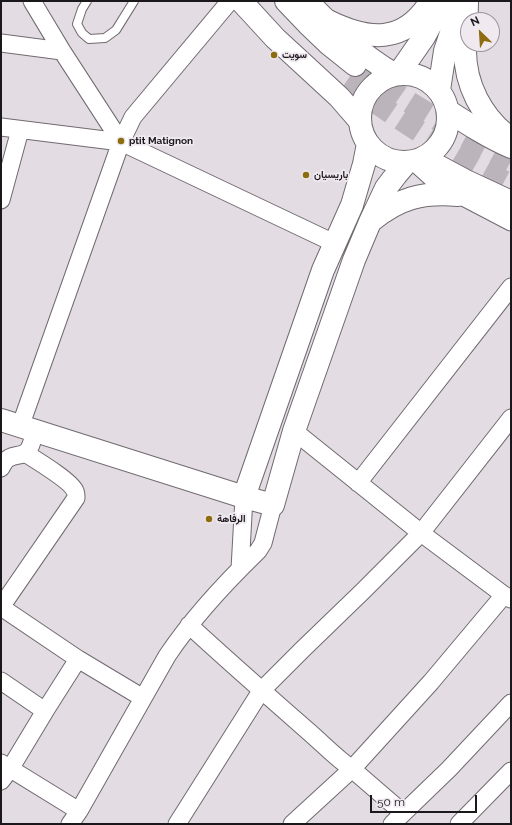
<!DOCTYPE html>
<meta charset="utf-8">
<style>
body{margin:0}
#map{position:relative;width:512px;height:825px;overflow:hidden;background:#e3dce3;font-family:Raleway,sans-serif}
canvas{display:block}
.frame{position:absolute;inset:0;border:2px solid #1b181b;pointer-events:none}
.north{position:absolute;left:460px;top:12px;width:40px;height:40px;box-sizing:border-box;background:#f0e9f0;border:1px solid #9b959b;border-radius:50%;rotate:335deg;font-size:11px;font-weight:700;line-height:16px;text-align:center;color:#1b181b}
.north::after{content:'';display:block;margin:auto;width:14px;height:18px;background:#8e6d11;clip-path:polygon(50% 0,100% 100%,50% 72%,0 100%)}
.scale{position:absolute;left:370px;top:795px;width:107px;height:18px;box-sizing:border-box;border:2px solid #1b181b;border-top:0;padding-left:5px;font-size:12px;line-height:14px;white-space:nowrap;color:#1b181b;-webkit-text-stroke:3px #f0e9f0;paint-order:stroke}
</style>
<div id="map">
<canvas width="512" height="825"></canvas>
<div class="frame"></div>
<div class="north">N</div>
<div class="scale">50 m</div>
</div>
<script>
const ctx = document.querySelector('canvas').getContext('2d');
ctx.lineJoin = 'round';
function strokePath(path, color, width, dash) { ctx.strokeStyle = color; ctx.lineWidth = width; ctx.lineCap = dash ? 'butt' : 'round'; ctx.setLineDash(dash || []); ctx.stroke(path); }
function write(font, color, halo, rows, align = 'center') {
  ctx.font = font + ' Raleway,Vazirmatn,sans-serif'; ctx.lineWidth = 3.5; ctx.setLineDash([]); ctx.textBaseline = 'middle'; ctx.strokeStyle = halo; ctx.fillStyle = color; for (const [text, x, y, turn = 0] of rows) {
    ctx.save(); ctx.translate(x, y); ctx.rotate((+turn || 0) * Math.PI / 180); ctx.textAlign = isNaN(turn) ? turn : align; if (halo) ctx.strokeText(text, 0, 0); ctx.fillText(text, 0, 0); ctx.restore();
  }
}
const highwayTunnel = new Path2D(`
 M355 65 401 97 449 127 511 161
 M346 82C399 119 453 155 511 185`);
const lane = new Path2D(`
 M87 1 82 9 77 24 82 33 89 39 105 38 116 30 134 1`);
const street = new Path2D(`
 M1 43 62 51
 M1 127 121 142 334 243
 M121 142 133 117 230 1
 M413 161 434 180 446 188 511 222
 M1 200 20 130
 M20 427 121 142 62 51 32 1
 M294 431 421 533 504 595 511 599
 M1 468C3 464 5 460 9 458 16 454 24 457 29 449 32 444 33 437 35 431
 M358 483 511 287
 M240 569 244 497
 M1 607 76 498C76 495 76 493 75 491 71 481 36 460 25 453
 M1 607 78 659 143 698
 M189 625C228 661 268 696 308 731 323 744 336 758 352 769L292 824
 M1 681 45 711
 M1 763 79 811
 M1 781 10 769 45 711 78 659
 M403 813 352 769 431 682 504 595
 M70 824 79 811 167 656C193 617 224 584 258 551L263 543 273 505
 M177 824 261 691 303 649 363 591 421 533 511 418
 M392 824 449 769 511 703
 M459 824 511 771`);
const secondary = new Path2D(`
 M467 1C467 16 465 32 465 47 464 84 482 118 511 139
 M326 20C368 41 404 45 431 1
 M399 73 424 37 443 2
 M360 118a44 44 0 1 1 88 0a44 44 0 1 1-88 0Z
 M439 90 445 51 451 33 463 7
 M371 221C399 198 422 192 458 195
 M1 420 244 497 273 505 294 431 354 260 370 222 386 188 396 175 407 162
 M244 497 323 270 352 205 364 164 368 144`);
const highway = new Path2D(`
 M241 1 275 38 339 97 359 120
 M286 1 308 24 330 45 355 65
 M307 1C333 28 361 55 394 74
 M448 111C468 124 488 137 511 147
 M423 158 466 181 511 202`);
const markers = [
 [274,55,4,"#8e6d11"],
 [121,141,4,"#8e6d11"],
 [306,175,4,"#8e6d11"],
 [209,519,4,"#8e6d11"]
];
const poiNames = [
 ["سويت",282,55],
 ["ptit Matignon",129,141],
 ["باريسيان",314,175],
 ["الرفاهة",217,519]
];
strokePath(highwayTunnel, '#bbb5bb', 22, [22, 11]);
strokePath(lane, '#706a70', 10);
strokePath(street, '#706a70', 19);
strokePath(secondary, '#706a70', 24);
strokePath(highway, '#706a70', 24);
strokePath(lane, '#fff', 8);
strokePath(street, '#fff', 17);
strokePath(secondary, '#fff', 22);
strokePath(highway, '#fff', 22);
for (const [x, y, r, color] of markers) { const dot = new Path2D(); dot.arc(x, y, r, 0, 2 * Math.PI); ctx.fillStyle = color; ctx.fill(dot); strokePath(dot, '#f0e9f0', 1.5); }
write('bold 10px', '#1b181b', '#f0e9f0', poiNames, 'left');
</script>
